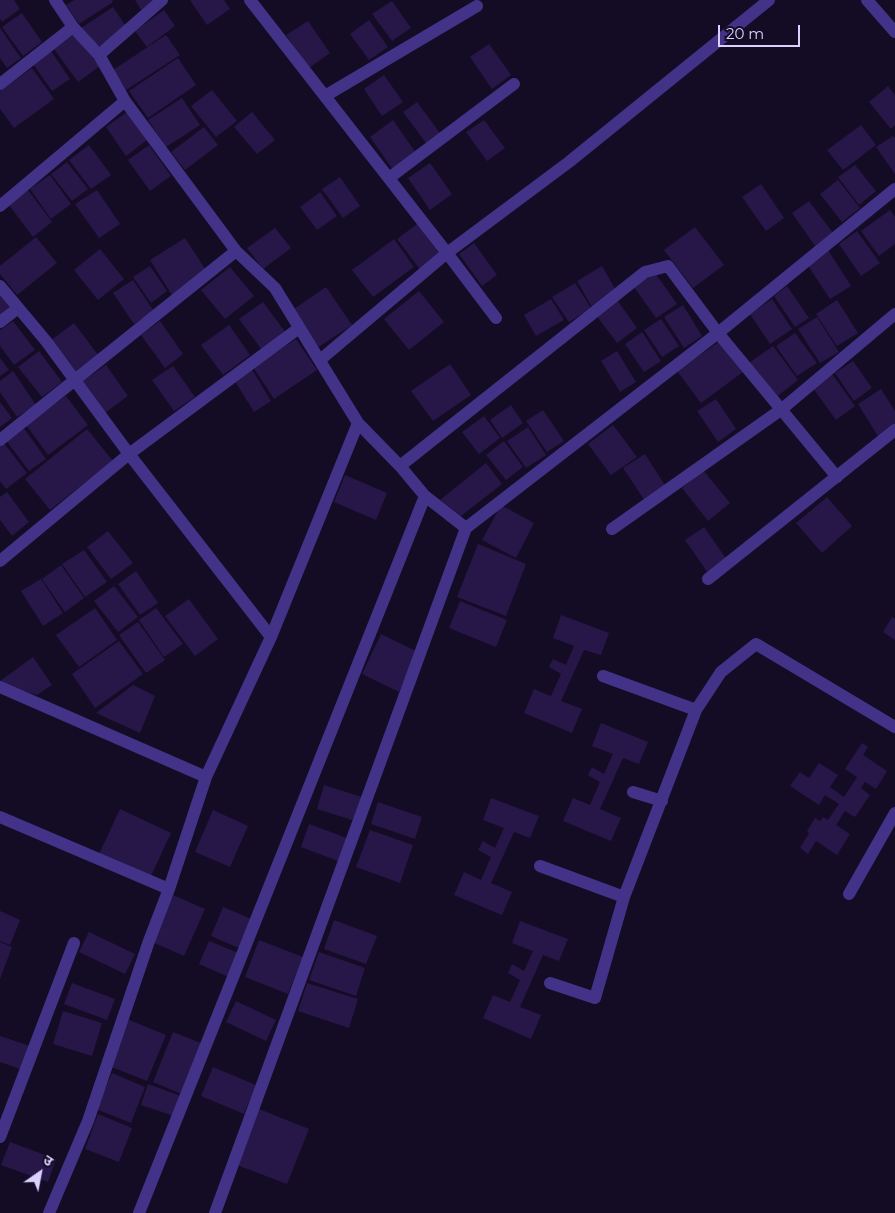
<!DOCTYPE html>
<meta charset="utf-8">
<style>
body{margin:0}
#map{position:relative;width:895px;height:1213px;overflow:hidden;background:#140c25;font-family:Montserrat,"Noto Sans Devanagari",sans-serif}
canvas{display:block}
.north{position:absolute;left:15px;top:1148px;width:50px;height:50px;-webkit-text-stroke:4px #140c25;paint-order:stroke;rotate:33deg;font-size:14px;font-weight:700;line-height:20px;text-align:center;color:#dcd0ff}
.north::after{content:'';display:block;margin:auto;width:18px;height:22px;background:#dcd0ff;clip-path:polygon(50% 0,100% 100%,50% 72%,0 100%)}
.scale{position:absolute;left:718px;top:25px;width:82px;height:22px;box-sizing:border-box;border:2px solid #dcd0ff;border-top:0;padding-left:6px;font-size:15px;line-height:18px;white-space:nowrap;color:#dcd0ff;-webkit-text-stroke:4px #140c25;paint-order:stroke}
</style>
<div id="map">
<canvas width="895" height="1213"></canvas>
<div class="north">उ</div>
<div class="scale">20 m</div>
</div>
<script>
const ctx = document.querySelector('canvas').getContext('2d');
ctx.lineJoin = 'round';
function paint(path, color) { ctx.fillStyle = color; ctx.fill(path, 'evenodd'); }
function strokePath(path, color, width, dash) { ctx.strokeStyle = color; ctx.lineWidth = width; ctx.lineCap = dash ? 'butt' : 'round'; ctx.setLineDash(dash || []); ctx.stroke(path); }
const building = new Path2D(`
 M0 0H14L20 9 2 22 0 18Z
 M74 0H112L113 2 79 24 66 5Z
 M135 0H154L155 1 141 10Z
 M190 0H224L230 9 207 25Z
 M392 1 411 28 392 41 372 14Z
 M113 7 127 28 95 49 81 28Z
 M164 10 175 26 147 47 135 31Z
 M22 13 42 42 23 56 2 27Z
 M369 20 388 47 369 60 350 34Z
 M308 21 330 53 309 68 286 35Z
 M0 28 21 58 7 68 0 58Z
 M76 33 100 66 78 82 54 49Z
 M166 35 180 55 126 90 113 70Z
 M489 44 511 75 492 89 470 57Z
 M51 51 70 79 52 91 33 64Z
 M178 58 196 85 148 118 129 91Z
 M32 68 54 99 14 128 0 109V91Z
 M384 75 403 102 382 116 364 89Z
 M888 86 895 95V125L891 129 869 102Z
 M212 90 237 121 216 137 191 106Z
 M182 98 200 125 166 147 148 120Z
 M417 102 440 133 426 143 403 112Z
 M127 112 147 140 126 156 106 127Z
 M252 112 275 140 257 154 234 127Z
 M393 120 416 153 393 170 370 137Z
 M484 120 505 148 487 161 466 132Z
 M861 125 876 145 843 170 827 150Z
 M204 127 218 145 185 170 171 152Z
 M893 136 895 138V174L876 147Z
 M89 145 111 175 91 189 69 160Z
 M149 145 171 176 150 191 128 160Z
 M67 162 88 189 72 201 51 174Z
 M430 163 452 194 430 210 408 178Z
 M855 165 876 191 859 205 838 177Z
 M50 175 71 204 51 219 30 189Z
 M340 177 360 206 343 218 322 189Z
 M838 180 860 208 842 222 820 194Z
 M761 184 784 218 766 231 742 197Z
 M28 190 52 222 33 237 9 205Z
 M97 190 120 224 99 238 75 204Z
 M320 192 337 216 317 230 300 207Z
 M809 201 833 233 815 246 792 213Z
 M890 210 895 217V244L879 256 861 231Z
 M417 224 441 256 421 271 397 239Z
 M695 227 724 265 693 288 664 250Z
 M275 228 291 248 263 269 247 248Z
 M857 231 880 263 861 276 839 244Z
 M36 237 57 263 17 295 0 274V266Z
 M185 238 207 272 172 295 150 260Z
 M394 239 414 267 373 297 352 270Z
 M474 243 497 275 482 286 459 254Z
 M100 249 124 279 98 300 74 270Z
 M828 250 851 286 830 299 807 264Z
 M150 266 167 291 151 303 133 277Z
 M602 266 617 292 592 307 577 281Z
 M230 267 254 296 225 319 201 290Z
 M655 273 677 304 656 318 634 287Z
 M133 280 154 311 134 324 113 293Z
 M575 283 591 308 569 322 552 297Z
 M787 286 809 318 795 327 774 296Z
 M326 287 352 325 317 348 291 311Z
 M419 291 444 322 409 350 384 319Z
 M0 294 10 306 0 315Z
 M551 299 564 320 536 336 524 315Z
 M772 299 792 329 770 344 750 314Z
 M617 300 637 328 617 343 596 315Z
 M837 300 858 333 837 346 816 314Z
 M263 302 286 333 262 350 239 319Z
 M683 305 702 336 684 348 664 317Z
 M817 317 839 352 820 363 798 329Z
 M661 319 679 346 662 357 644 330Z
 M13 321 35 350 14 365 0 346V330Z
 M160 321 183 354 165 368 141 335Z
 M74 323 99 356 75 374 50 341Z
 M229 325 250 355 223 375 201 345Z
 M642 332 661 361 644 372 625 344Z
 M795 333 817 363 797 376 776 346Z
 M296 339 317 370 274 399 253 367Z
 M720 341 743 372 701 403 677 371Z
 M773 346 798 380 775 398 749 363Z
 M39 351 62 382 42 397 18 367Z
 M617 351 636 382 620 392 601 361Z
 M0 358 9 370 0 376Z
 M853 361 872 388 854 401 835 373Z
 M450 364 471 395 433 421 411 391Z
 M106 365 128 396 102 415 79 384Z
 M173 366 195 397 174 411 152 380Z
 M251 368 271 401 254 412 233 378Z
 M13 371 36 405 17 417 0 392V381Z
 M832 374 855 406 836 420 813 388Z
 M881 389 895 411V428L879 438 858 404Z
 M66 396 88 425 48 455 26 425Z
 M716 399 736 429 718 442 697 411Z
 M0 402 12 418 0 427Z
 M511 405 523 423 502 438 490 420Z
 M543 410 564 441 547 452 526 421Z
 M484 416 500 438 479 454 462 432Z
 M613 425 637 457 611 475 588 444Z
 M23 427 46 459 29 471 5 439Z
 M528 427 546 455 526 468 507 441Z
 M87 429 113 461 50 510 25 479Z
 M504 441 523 467 506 480 486 455Z
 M4 443 27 473 6 489 0 481V446Z
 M645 454 666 487 645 501 623 468Z
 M486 463 502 484 461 516 440 500Z
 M703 470 730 503 708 521 682 488Z
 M345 475 387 493 376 520 334 502Z
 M7 492 29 522 12 536 0 520V497Z
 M827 497 852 526 822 553 796 523Z
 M501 505 534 523 516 558 482 540Z
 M704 527 727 560 708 573 685 540Z
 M108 531 133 563 111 579 87 547Z
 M478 544 526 564 506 616 457 597Z
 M84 550 107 582 85 597 62 564Z
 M61 565 84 598 65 612 42 579Z
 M136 571 158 603 140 615 118 584Z
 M41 579 63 613 43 626 21 591Z
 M114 586 138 617 118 632 94 601Z
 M189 599 218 639 195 656 165 616Z
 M460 601 507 620 496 647 449 628Z
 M95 608 117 640 79 667 56 635Z
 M156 608 183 644 164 657 139 620Z
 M561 615 609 633 601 655 584 650 561 701 582 709 572 733 524 713 534 689 551 696 561 674 549 667 553 659 566 665 574 646 553 638Z
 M892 617 895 619V640L883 632Z
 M138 622 165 660 146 673 119 635Z
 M381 634 418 652 399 692 362 674Z
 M119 641 143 674 95 708 72 674Z
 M33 657 52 685 37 695 0 684V681Z
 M133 685 155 696 140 733 96 713Z
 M601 723 648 742 639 764 623 758 600 809 621 818 611 841 563 821 573 798 590 805 600 782 588 775 592 767 604 774 613 754 592 746Z
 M862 743 868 747 863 755 887 771 876 789 865 782 861 788 870 795 855 817 845 811 836 825 850 834 837 855 816 841 808 854 800 848 809 833 807 831 815 818 820 821 823 817 828 820 839 804 825 795 819 805 790 786 800 772 809 778 819 763 838 775 830 787 844 797 857 777 845 769Z
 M324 785 365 798 358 822 317 809Z
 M491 798 539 816 530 838 514 832 491 883 512 892 502 915 454 895 464 872 481 880 491 857 478 850 483 841 495 848 504 828 483 820Z
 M378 802 422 817 415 839 371 824Z
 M120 809 171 833 150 878 99 854Z
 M213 810 248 826 230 867 195 852Z
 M309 824 347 838 338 861 301 847Z
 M370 830 413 845 400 883 356 867Z
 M173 895 205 909 184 956 152 942Z
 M223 907 254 920 241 949 211 936Z
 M0 911 20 920 10 945 0 941Z
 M334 920 377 936 366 964 324 949Z
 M520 921 568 939 559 961 543 955 520 1007 541 1015 531 1039 483 1018 493 995 510 1002 520 980 508 973 512 964 524 971 533 951 512 943Z
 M89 932 135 954 125 974 79 952Z
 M259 940 303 957 288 994 245 977Z
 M209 941 241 954 231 978 199 964Z
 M0 942 12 947 0 979Z
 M319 952 365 968 356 996 309 980Z
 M72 983 115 999 107 1020 64 1004Z
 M307 983 358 999 349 1028 298 1011Z
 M236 1001 276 1020 266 1041 226 1022Z
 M63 1011 102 1023 92 1056 53 1044Z
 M127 1019 166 1035 147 1081 109 1066Z
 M173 1032 201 1043 181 1094 153 1082Z
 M0 1036 30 1046 23 1070 0 1062Z
 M213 1067 256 1085 244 1114 201 1096Z
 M112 1073 145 1087 131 1123 96 1109Z
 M148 1084 181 1096 174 1116 141 1105Z
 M259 1109 309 1129 287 1184 237 1165Z
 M98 1114 132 1128 119 1162 85 1149Z
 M10 1142 56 1159 48 1182 1 1165Z`);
const minor = new Path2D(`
 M55 0 73 27 99 55 125 101 236 251 275 288 358 423 400 466 425 496 466 528
 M250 0 447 253 496 318
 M867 0 895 32
 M99 55 162 0
 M0 84 73 27
 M325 96 477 6
 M389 178 514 84
 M0 206 125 101
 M0 286 46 341 129 454 271 637
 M0 322 18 308
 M320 360 447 253 569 162 769 0
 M0 440 236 251
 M400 466 645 272 668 266 718 333 837 477
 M612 529 782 409 895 314
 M0 561 129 454 299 328
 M708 579 895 430
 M603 676 696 710
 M0 687 206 777
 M633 792 662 801
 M0 817 169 889
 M540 866 624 897
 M849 894 895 813
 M550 983 595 998 624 897 696 710 721 672 756 644 895 727
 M0 1137 74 943
 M49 1213 88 1121 149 941 169 889 206 777 271 637 358 423
 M139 1213 425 496
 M215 1213 466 528 718 333 895 189`);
paint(building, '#271648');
strokePath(minor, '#423388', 12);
</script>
